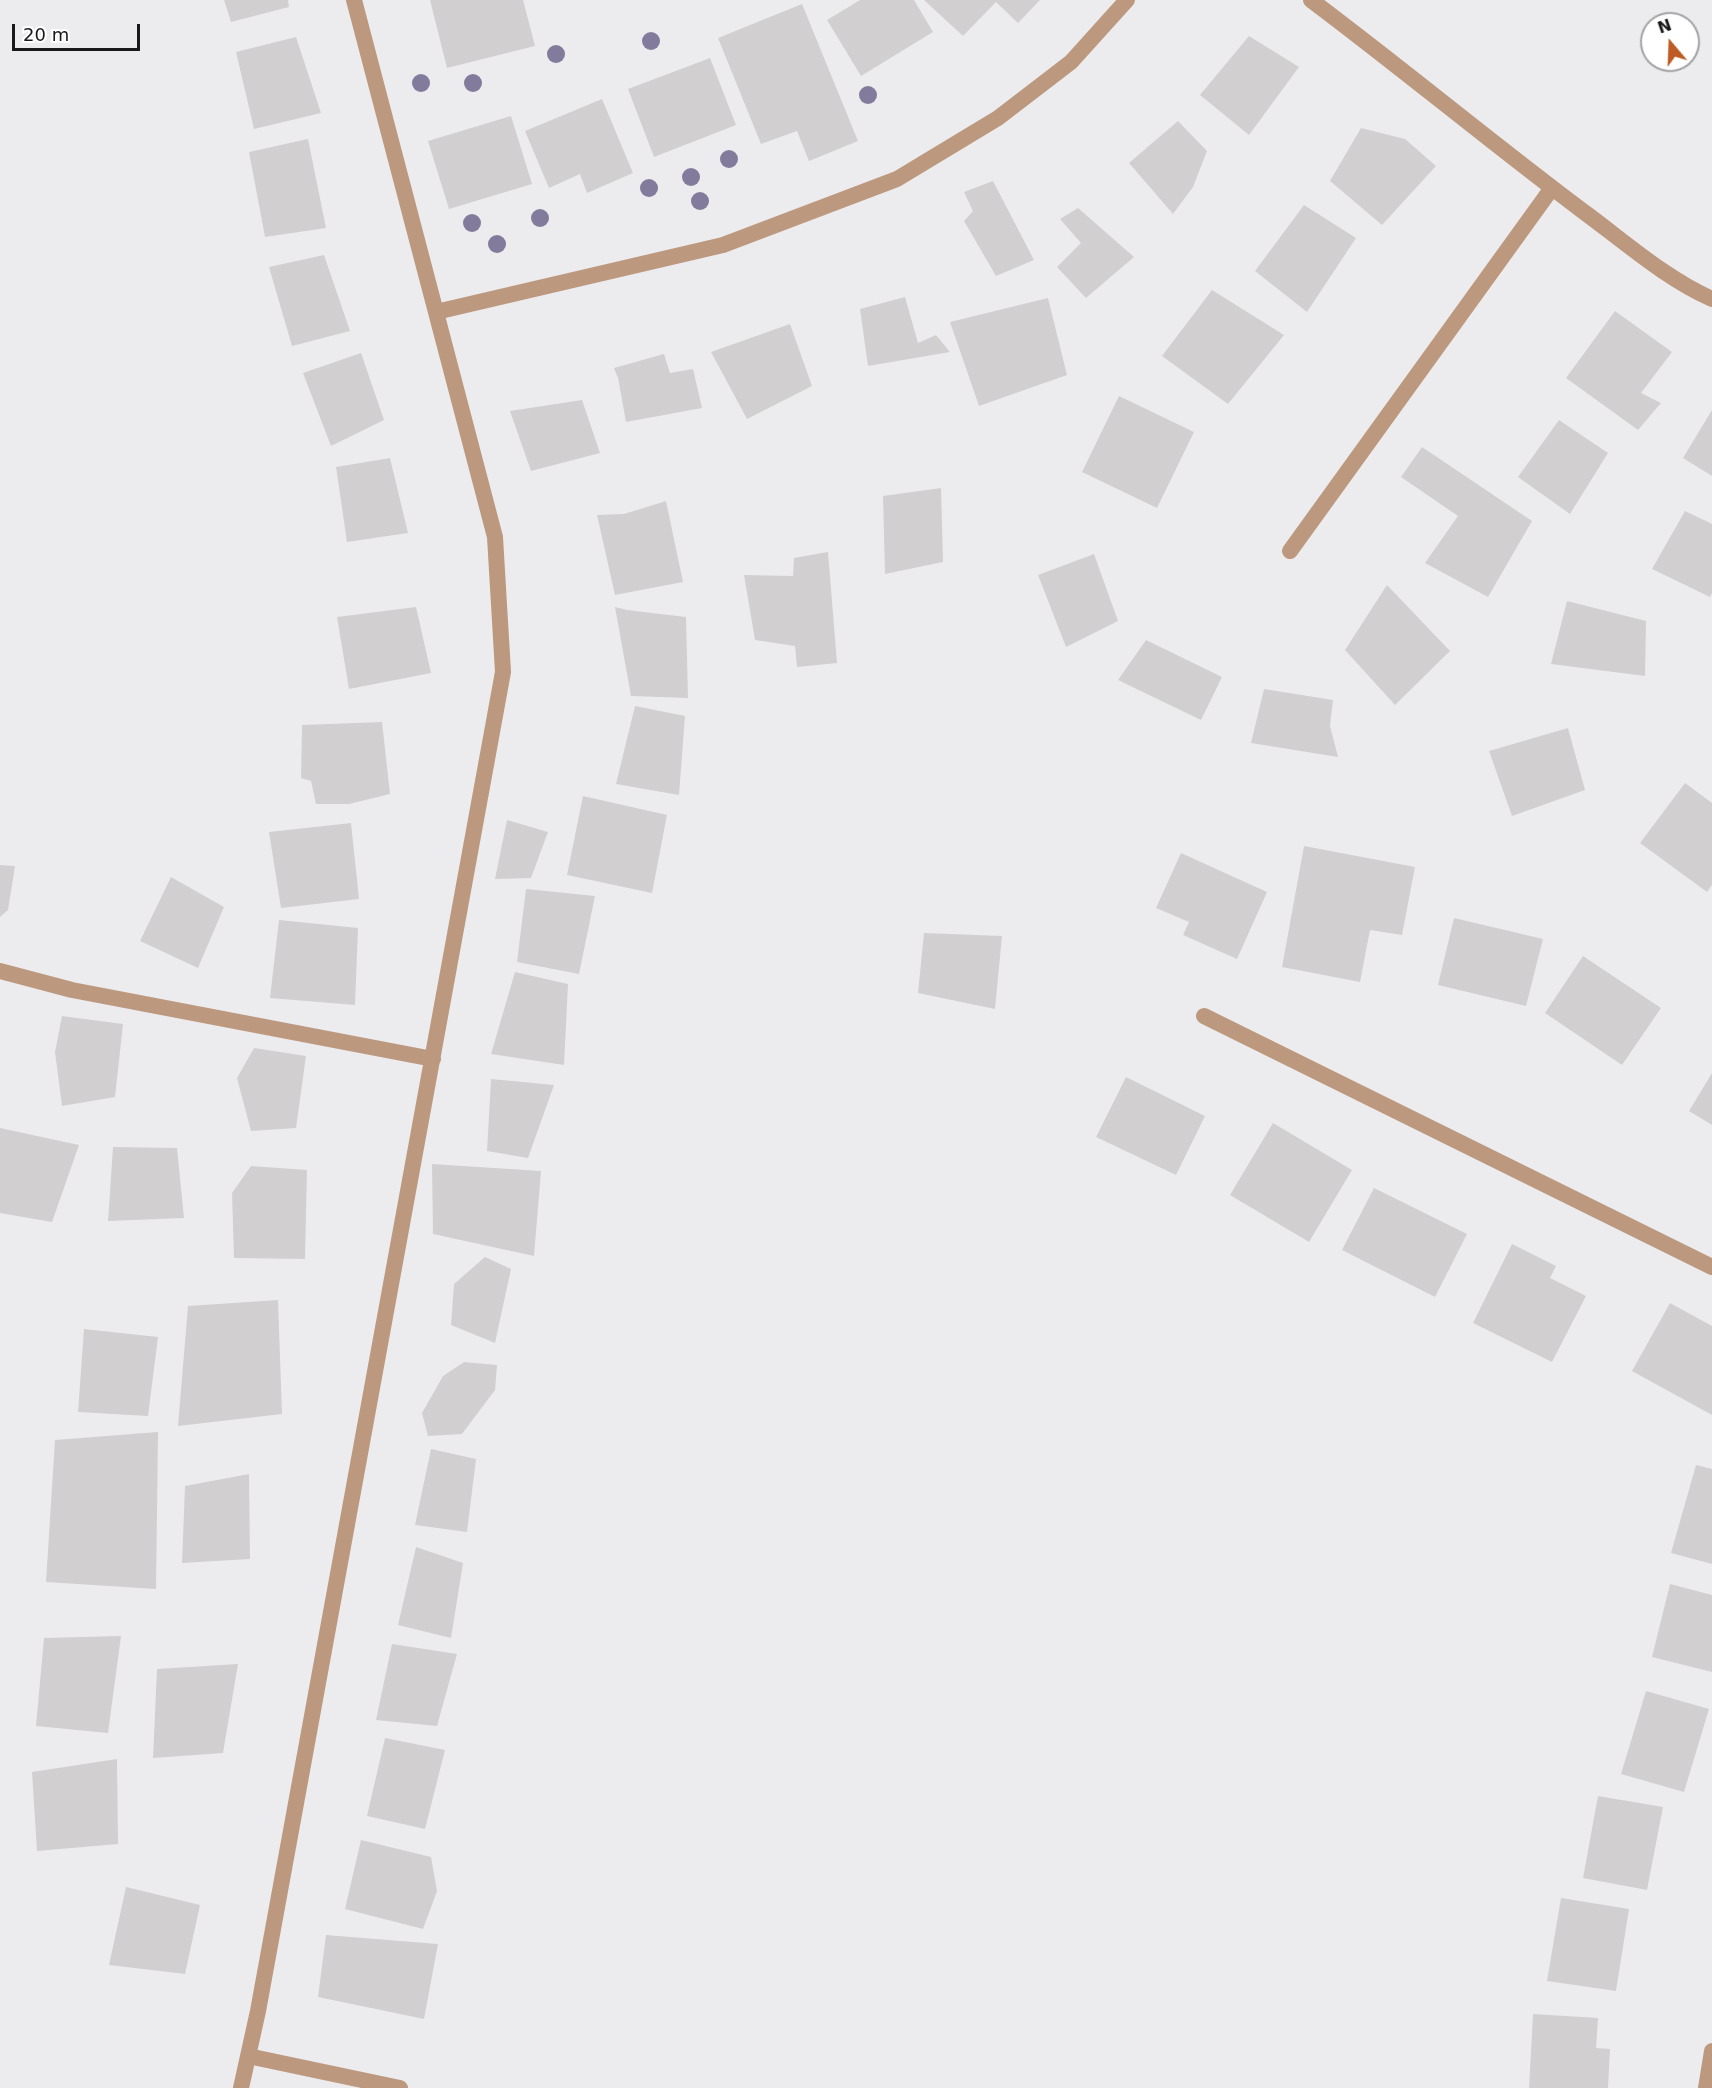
<!DOCTYPE html>
<style>
body{margin:0}
#map{position:relative;width:1712px;height:2088px;overflow:hidden;background:#ececef;font-family:"DejaVu Sans",sans-serif}
canvas{display:block}
.north{position:absolute;left:1640px;top:12px;width:60px;height:60px;box-sizing:border-box;background:#fff;border:2px solid #a3a3a4;border-radius:50%;rotate:341deg;font-size:16px;font-weight:700;line-height:24px;text-align:center;color:#19191b}
.north::after{content:'';display:block;margin:auto;width:21px;height:27px;background:#be5b24;clip-path:polygon(50% 0,100% 100%,50% 72%,0 100%)}
.scale{position:absolute;left:12px;top:24px;width:128px;height:27px;box-sizing:border-box;border:3px solid #19191b;border-top:0;padding-left:8px;font-size:18px;line-height:21px;white-space:nowrap;color:#19191b;-webkit-text-stroke:4px #fff;paint-order:stroke}
</style>
<div id="map">
<canvas width="1712" height="2088"></canvas>
<div class="north">N</div>
<div class="scale">20 m</div>
</div>
<script>
const ctx = document.querySelector('canvas').getContext('2d');
ctx.lineJoin = 'round';
function paint(path, color) { ctx.fillStyle = color; ctx.fill(path, 'evenodd'); }
function strokePath(path, color, width, dash) { ctx.strokeStyle = color; ctx.lineWidth = width; ctx.lineCap = dash ? 'butt' : 'round'; ctx.setLineDash(dash || []); ctx.stroke(path); }
const building = new Path2D(`
 M224 0H288L289 7 231 22Z
 M430 0H523L535 46 447 68Z
 M860 0H914L933 32 861 76 827 20Z
 M924 0H1040L1018 23 996 2 963 36Z
 M802 4 858 141 809 161 797 131 761 144 718 38Z
 M1249 36 1299 67 1249 135 1200 95Z
 M296 37 321 113 254 129 236 52Z
 M710 58 736 125 654 157 628 89Z
 M602 99 633 173 587 193 580 174 549 188 525 131Z
 M511 116 532 184 449 209 428 141Z
 M1178 121 1207 151 1193 187 1173 214 1129 163Z
 M1361 128 1405 139 1436 166 1382 225 1330 181Z
 M308 139 326 228 265 237 249 152Z
 M993 181 1034 260 996 276 964 221 973 211 964 192Z
 M1304 205 1356 238 1307 312 1255 271Z
 M1078 208 1134 257 1086 298 1057 267 1081 243 1060 219Z
 M324 255 350 331 292 346 269 267Z
 M1212 290 1284 335 1228 404 1162 356Z
 M905 297 918 343 936 335 950 352 868 366 860 309Z
 M1048 298 1067 375 979 406 950 322Z
 M1615 311 1672 352 1641 393 1661 403 1638 430 1566 378Z
 M790 324 812 386 747 419 711 352Z
 M361 353 384 420 331 446 303 373Z
 M664 354 670 373 693 369 702 408 626 422 618 378 614 368Z
 M1119 396 1194 432 1157 508 1082 472Z
 M582 400 600 453 531 471 510 411Z
 M1712 410V476L1683 458Z
 M1559 420 1608 453 1570 514 1518 477Z
 M1422 447 1532 521 1488 597 1425 563 1458 516 1401 477Z
 M390 458 408 533 347 542 336 467Z
 M941 488 943 562 885 574 883 496Z
 M666 501 683 582 615 595 597 515 624 514Z
 M1685 511 1712 524V593L1710 597 1652 569Z
 M828 552 837 663 797 667 795 646 755 640 744 575 793 576 794 558Z
 M1094 554 1118 621 1066 647 1038 575Z
 M1387 585 1450 651 1395 705 1345 650Z
 M1567 601 1646 621 1645 676 1551 664Z
 M416 607 431 673 349 689 337 617Z
 M615 607 627 610 686 617 688 698 631 696Z
 M1146 640 1222 677 1201 720 1118 680Z
 M1264 689 1333 700 1330 726 1338 757 1251 743Z
 M635 706 685 716 679 795 616 784Z
 M382 722 390 794 349 804H316L311 781 301 778 302 725Z
 M1568 728 1585 790 1512 816 1489 751Z
 M1685 783 1712 803V885L1707 892 1640 843Z
 M583 796 667 815 652 893 567 875Z
 M507 820 548 832 531 878 495 879Z
 M351 823 359 899 281 908 269 832Z
 M1304 846 1415 867 1402 935 1370 930 1360 982 1282 967Z
 M1181 853 1267 892 1237 959 1183 935 1189 922 1156 908Z
 M0 865 15 866 8 910 0 917Z
 M171 877 224 907 198 968 140 941Z
 M526 889 595 896 579 974 517 962Z
 M1454 918 1543 939 1526 1006 1438 985Z
 M279 920 358 928 355 1005 270 998Z
 M924 933 1002 936 995 1009 918 993Z
 M1583 956 1661 1008 1622 1065 1545 1013Z
 M515 972 568 984 564 1065 491 1054Z
 M62 1016 123 1024 115 1097 62 1106 55 1052Z
 M254 1048 306 1056 296 1128 251 1131 237 1078Z
 M1712 1073V1125L1689 1111Z
 M1126 1077 1205 1116 1176 1175 1096 1137Z
 M491 1079 554 1085 528 1158 487 1151Z
 M1273 1123 1352 1170 1309 1242 1230 1195Z
 M0 1128 79 1145 52 1222 0 1213Z
 M113 1147 177 1148 184 1218 108 1221Z
 M432 1164 541 1171 534 1256 433 1234Z
 M251 1166 307 1170 305 1259 234 1258 232 1193Z
 M1374 1188 1467 1234 1435 1297 1342 1250Z
 M1512 1244 1556 1266 1550 1278 1586 1296 1552 1362 1473 1323Z
 M485 1257 511 1269 495 1343 451 1325 454 1284Z
 M278 1300 282 1414 178 1426 188 1306Z
 M1670 1303 1712 1326V1415L1632 1371Z
 M84 1329 158 1337 148 1416 78 1412Z
 M464 1362 497 1365 495 1390 462 1434 428 1436 422 1413 443 1376Z
 M158 1432 156 1589 46 1582 55 1440Z
 M431 1449 476 1459 467 1532 415 1525Z
 M1696 1465 1712 1469V1564L1671 1553Z
 M249 1474 250 1559 182 1563 185 1486Z
 M416 1547 463 1563 451 1638 398 1625Z
 M1670 1584 1712 1595V1672L1652 1657Z
 M121 1636 108 1733 36 1726 44 1638Z
 M392 1644 457 1654 437 1726 376 1720Z
 M238 1664 223 1753 153 1758 157 1669Z
 M1646 1691 1709 1709 1684 1792 1621 1774Z
 M385 1738 445 1750 425 1829 367 1816Z
 M117 1759 118 1844 37 1851 32 1772Z
 M1598 1796 1663 1807 1647 1890 1583 1878Z
 M361 1840 431 1857 437 1891 423 1929 345 1909Z
 M126 1887 200 1905 185 1974 109 1965Z
 M1561 1898 1629 1909 1616 1991 1547 1981Z
 M326 1935 438 1944 424 2019 318 1997Z
 M1533 2014 1598 2018 1596 2048 1610 2049 1608 2088H1529Z`);
const minor = new Path2D(`
 M1311 0C1403 69 1492 143 1584 212 1625 242 1665 278 1712 299
 M436 312 723 245 897 179 998 118 1071 62 1127 0
 M1290 551 1552 188
 M0 971 72 990 433 1059
 M1204 1016 1712 1267
 M248 2056 400 2088
 M241 2088 258 2011 503 672 495 537 354 0
 M1706 2088 1712 2051`);
const trees = [
 [651,41],
 [556,54],
 [421,83],
 [473,83],
 [868,95],
 [729,159],
 [691,177],
 [649,188],
 [700,201],
 [540,218],
 [472,223],
 [497,244]
];
paint(building, '#d2cfd0');
strokePath(minor, '#bc997e', 16);
ctx.fillStyle = '#827b9b';
for (const [x, y] of trees) { ctx.beginPath(); ctx.arc(x, y, 9, 0, 2 * Math.PI); ctx.fill(); }
</script>
